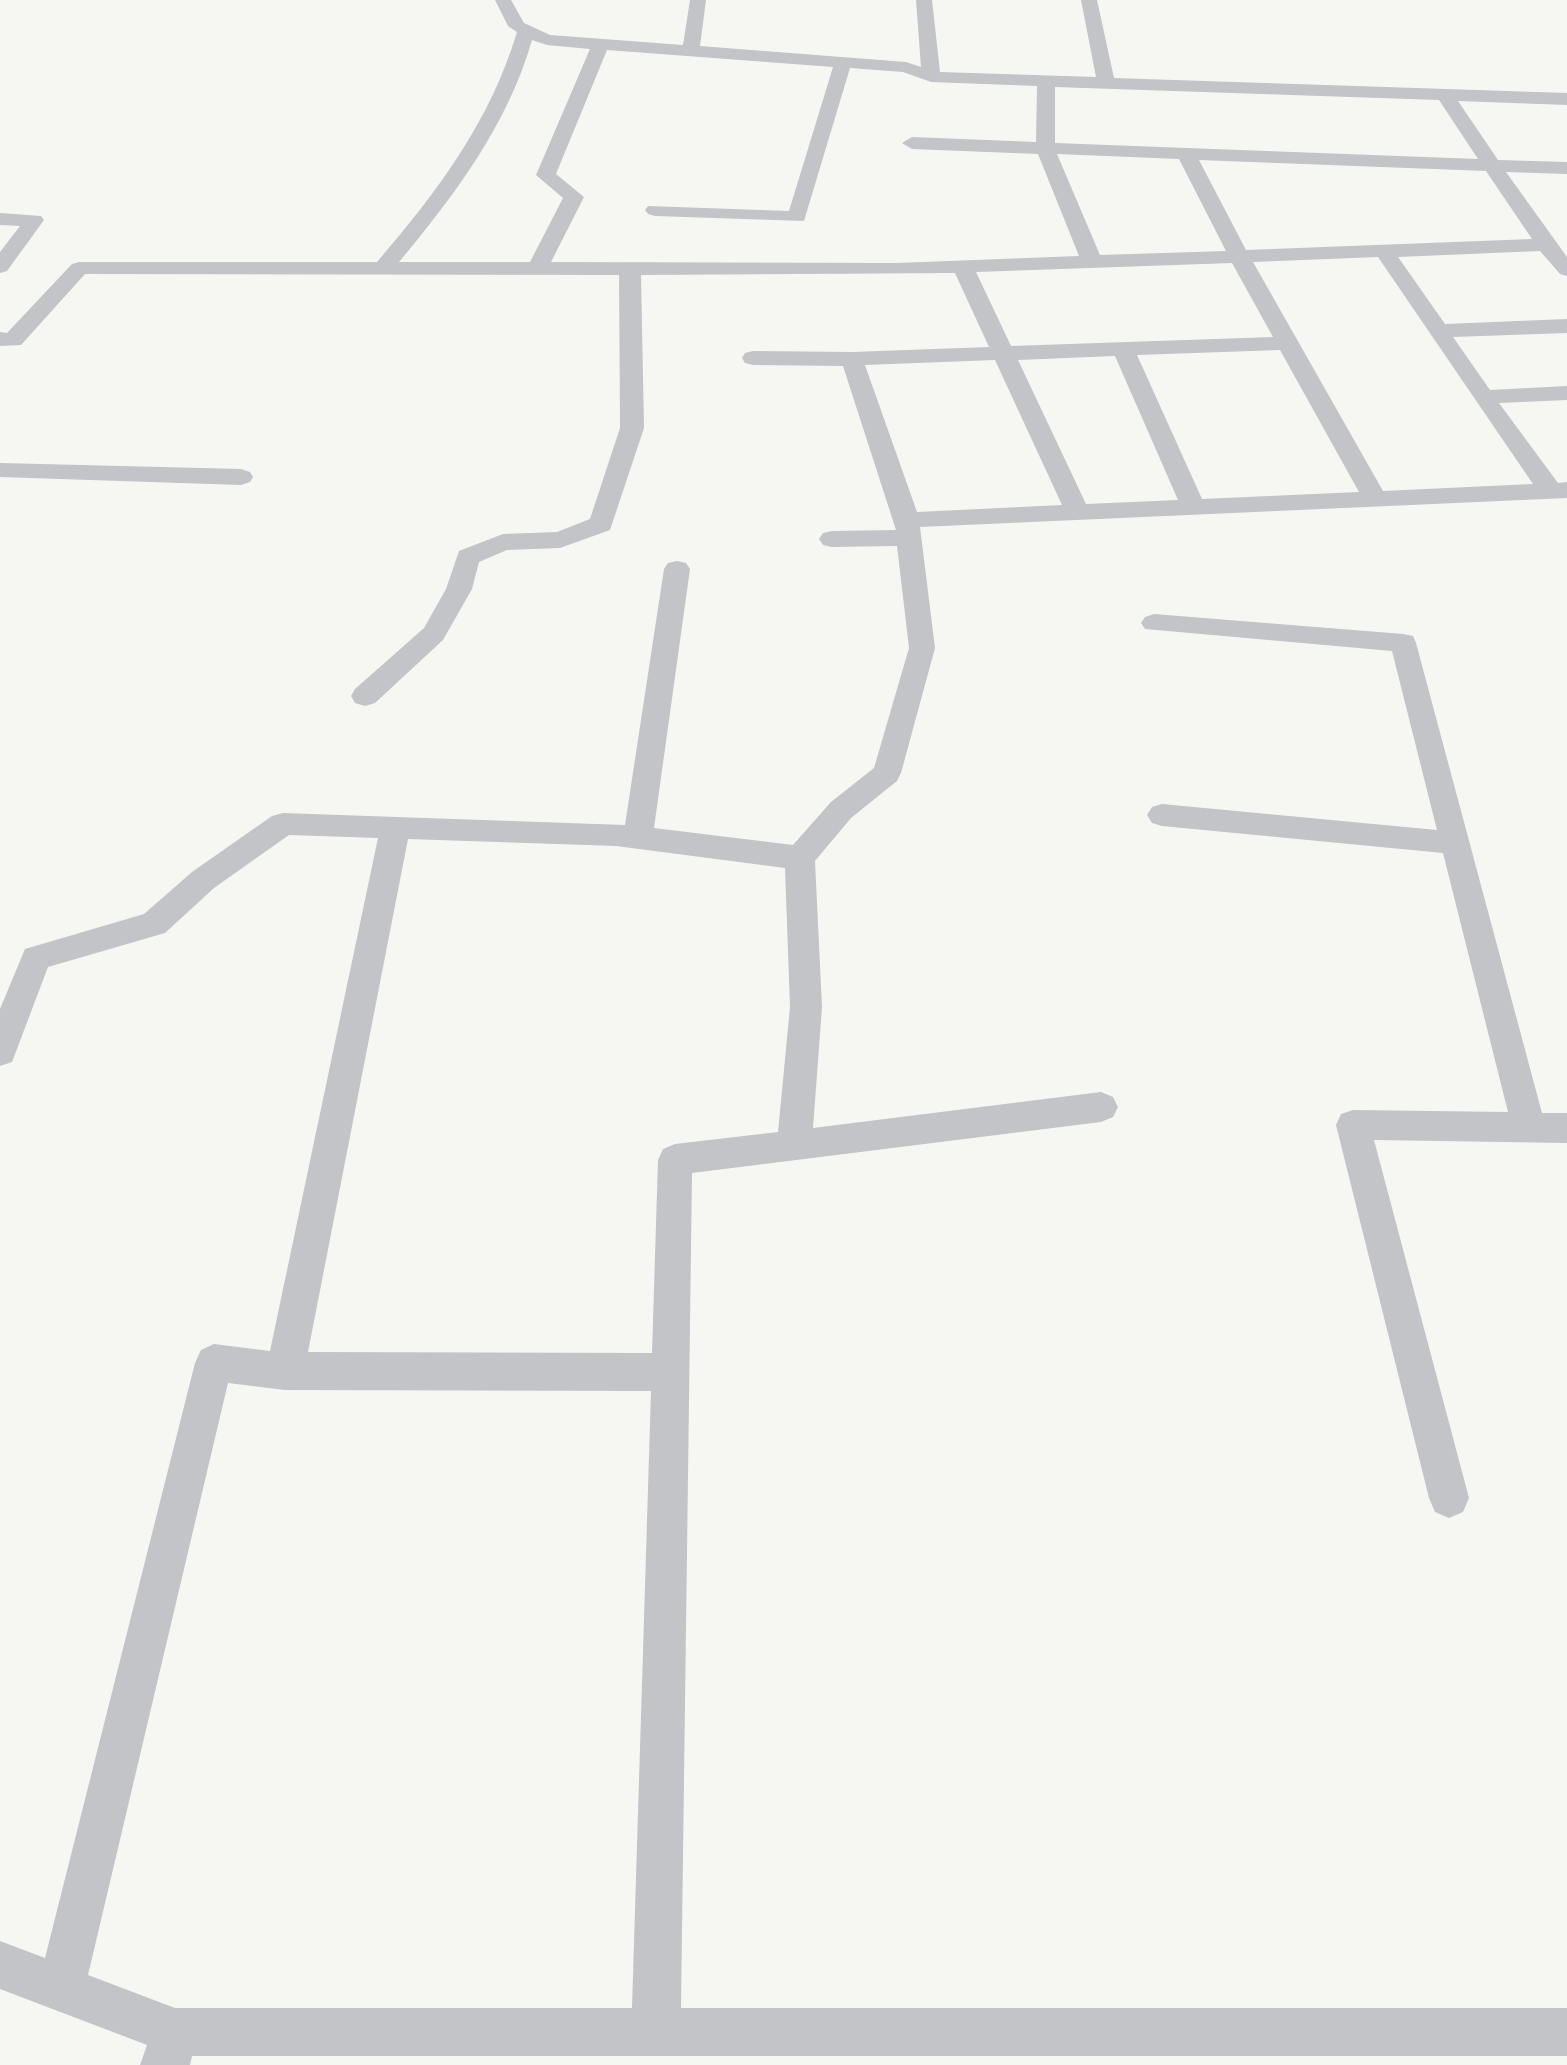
<!DOCTYPE html>
<style>
body{margin:0}
canvas{display:block;background:#f6f6f3}
</style>
<canvas width="1567" height="2065"></canvas>
<script>
const ctx = document.querySelector('canvas').getContext('2d');
ctx.lineJoin = 'round';
function paint(path, color) { ctx.fillStyle = color; ctx.fill(path, 'evenodd'); }
const minor = new Path2D(`
 M495 0H511L524 23 550 35 683 45 690 0H706L700 46 906 62 921 67 916 0H932L940 72 1096 77 1081 0H1097L1114 78 1567 93V105L1458 101 1498 160 1567 162V174L1506 172 1567 257V276L1560 274 1540 251 1398 257 1445 324 1567 319V333L1453 337 1490 390 1567 386V400L1499 403 1558 483 1567 482V498L920 527 935 648 901 773 897 781 851 818 815 861 822 1007 813 1128 1101 1092 1113 1097 1118 1107 1113 1117 1101 1122 692 1173 681 2008H1567V2056H192L190 2065H140L147 2045 0 1989V1941L45 1958 195 1363 201 1350 214 1344 270 1351 378 838 289 835 214 888 165 933 48 967 12 1062 0 1066V1009L25 949 144 914 192 872 272 816 283 813 625 825 664 569 668 563 677 561 686 563 690 569 654 828 793 845 831 802 874 768 909 648 897 546 832 547 823 545 819 539 823 533 832 531 896 530 843 366 753 365 745 363 742 358 745 353 753 351 852 352 989 347 955 273 641 275 644 428 610 530 560 548 507 550 479 562 472 589 443 640 375 703 365 706 355 703 351 696 355 689 424 628 446 589 459 551 503 534 557 532 590 519 620 428 619 275 85 274 21 345 0 346V332L7 333 72 264 79 262H377C437 192 490 122 517 32L508 26ZM532 40 547 45 590 49 536 175 563 198 530 262H399C455 195 508 124 532 40ZM607 50 833 67 789 211 648 206 645 210 648 214 655 216 804 221 850 68 903 72 931 82 1037 86 1036 142 912 137 902 143 912 149 1038 154 1079 256 897 263 551 262 584 197 556 174ZM1055 87 1439 100 1478 159 1055 143ZM1057 154 1179 159 1226 251 1100 255ZM1199 160 1486 171 1532 239 1246 250ZM1378 257 1533 484 1383 491 1253 262ZM1232 263 1273 337 1011 346 976 272ZM1280 350 1359 492 1202 499 1137 355ZM1115 356 1178 500 1086 504 1018 360ZM995 360 1062 505 917 512 865 365ZM408 839 616 846 785 868 790 1007 778 1132 675 1144 663 1149 658 1160 652 1353 308 1352ZM228 1383 285 1390 651 1391 632 2008H175L88 1975Z
 M0 213 41 216 44 220 7 271 0 273V252L20 226 0 225Z
 M0 463 241 469 250 472 253 477 250 482 241 485 0 477Z
 M1154 614 1403 634 1413 636 1416 643 1542 1113H1567V1143L1374 1140 1469 1498 1463 1512 1449 1518 1435 1512 1429 1498 1336 1125 1341 1114 1353 1110 1508 1112 1443 853 1162 826 1152 823 1147 815 1152 807 1162 804 1437 830 1392 651 1145 629 1141 623 1145 617Z`);
paint(minor, '#c2c4c8');
</script>
